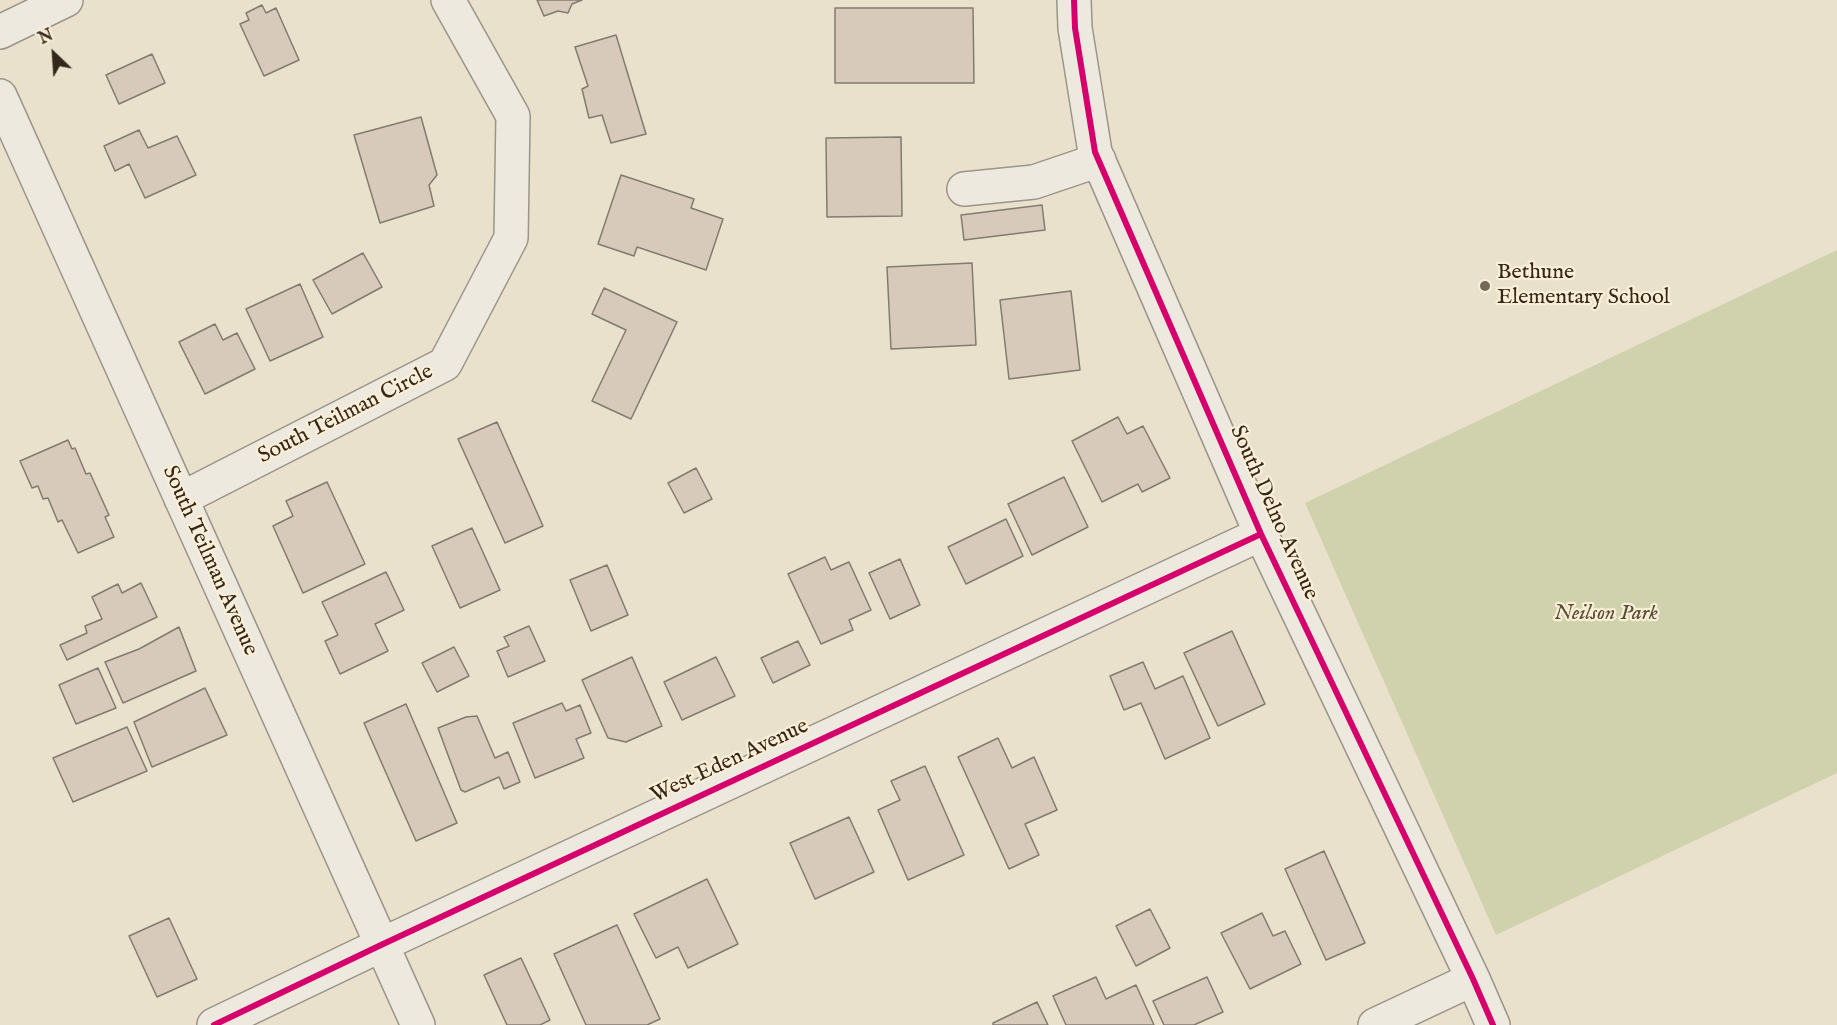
<!DOCTYPE html>
<style>
body{margin:0}
#map{position:relative;width:1837px;height:1025px;overflow:hidden;background:#eae1cd;font-family:"IM FELL English",serif}
canvas{display:block}
.north{position:absolute;left:24px;top:24px;width:60px;height:60px;-webkit-text-stroke:4px #faeed6;paint-order:stroke;rotate:335deg;font-size:16px;font-weight:700;line-height:24px;text-align:center;color:#34281a}
.north::after{content:'';display:block;margin:auto;width:21px;height:27px;background:#34281a;clip-path:polygon(50% 0,100% 100%,50% 72%,0 100%)}
</style>
<div id="map">
<canvas width="1837" height="1025"></canvas>
<div class="north">N</div>
</div>
<script>
const ctx = document.querySelector('canvas').getContext('2d');
ctx.lineJoin = 'round';
function paint(path, color) { ctx.fillStyle = color; ctx.fill(path, 'evenodd'); }
function strokePath(path, color, width, dash) { ctx.strokeStyle = color; ctx.lineWidth = width; ctx.lineCap = dash ? 'butt' : 'round'; ctx.setLineDash(dash || []); ctx.stroke(path); }
function write(font, color, halo, rows, align = 'center') {
  ctx.font = font + ' "IM FELL English",serif'; ctx.lineWidth = 4.5; ctx.setLineDash([]); ctx.textBaseline = 'middle'; ctx.strokeStyle = halo; ctx.fillStyle = color; for (const [text, x, y, turn = 0] of rows) {
    ctx.save(); ctx.translate(x, y); ctx.rotate((+turn || 0) * Math.PI / 180); ctx.textAlign = isNaN(turn) ? turn : align; if (halo) ctx.strokeText(text, 0, 0); ctx.fillText(text, 0, 0); ctx.restore();
  }
}
const green = new Path2D(`
 M1837 250V773L1496 935 1305 503Z`);
const building = new Path2D(`
 M537 0H582L572 4 568 13 558 11 544 16Z
 M262 5 266 13 276 8 299 60 264 76 240 24 249 20 246 13Z
 M835 8H973L974 83H835Z
 M616 35 646 134 611 143 602 115 589 118 582 89 588 86 575 47Z
 M152 54 165 83 119 104 106 75Z
 M421 117 437 175 429 185 434 206 380 223 354 135Z
 M139 130 148 148 177 136 196 175 145 198 129 164 115 171 104 146Z
 M901 137 902 216 827 217 826 138Z
 M621 175 694 199 691 208 723 219 706 270 637 247 634 256 598 244Z
 M1042 205 1045 230 964 240 961 215Z
 M363 253 382 287 332 314 313 280Z
 M972 263 976 345 891 349 887 267Z
 M300 284 323 337 270 361 246 309Z
 M604 288 677 322 631 419 592 401 626 330 592 314Z
 M1071 291 1080 370 1009 379 1000 300Z
 M215 324 223 340 237 333 255 369 205 394 179 342Z
 M1118 417 1127 434 1143 426 1170 478 1142 492 1138 484 1102 502 1072 441Z
 M497 422 543 526 505 543 458 439Z
 M68 440 72 449 75 448 86 474 90 473 109 515 105 517 114 537 78 553 62 520 58 522 48 498 43 499 38 486 32 488 20 461Z
 M696 468 712 499 684 513 668 483Z
 M1064 477 1088 527 1032 555 1008 504Z
 M327 482 365 564 303 593 273 526 293 516 286 501Z
 M1006 519 1023 556 966 584 948 547Z
 M472 528 500 590 460 608 432 546Z
 M825 557 831 570 849 562 871 610 849 620 853 630 821 644 788 574Z
 M900 559 920 605 890 619 869 573Z
 M607 565 628 615 591 631 570 580Z
 M386 572 404 610 375 624 388 651 340 674 325 641 338 635 322 602Z
 M141 583 157 617 67 660 60 645 87 633 85 626 102 619 92 597 118 584 122 593Z
 M529 626 545 661 508 677 497 651 509 646 504 637Z
 M179 627 196 671 123 703 105 662 139 649Z
 M1232 631 1265 704 1218 726 1184 653Z
 M798 641 810 665 773 683 761 658Z
 M454 647 469 676 437 692 422 663Z
 M632 657 662 726 626 742 608 738 582 680Z
 M716 657 735 696 682 720 664 682Z
 M1143 662 1155 689 1183 676 1210 738 1165 759 1141 703 1124 710 1110 676Z
 M98 668 116 708 76 724 59 685Z
 M205 688 227 735 152 767 134 722Z
 M562 703 566 711 580 705 591 733 576 739 584 758 535 778 513 723Z
 M406 704 457 823 416 841 364 723Z
 M477 716 495 758 508 752 520 782 504 789 499 777 465 792 461 790 438 728 466 717Z
 M127 727 147 771 73 802 53 758Z
 M998 738 1012 768 1034 757 1057 810 1025 824 1039 855 1009 869 958 757Z
 M925 766 964 855 908 880 878 810 900 800 891 781Z
 M849 817 874 872 815 899 790 843Z
 M1324 851 1365 943 1326 960 1285 869Z
 M707 879 738 944 688 968 678 947 656 958 634 914Z
 M1150 909 1170 948 1136 966 1116 926Z
 M1262 913 1273 936 1285 931 1301 964 1250 989 1221 933Z
 M169 918 197 979 157 997 129 936Z
 M617 925 660 1019 647 1025H586L554 954Z
 M521 958 550 1020 540 1025H507L484 975Z
 M1096 977 1106 999 1136 985 1154 1025H1066L1053 996Z
 M1207 977 1223 1012 1194 1025H1164L1153 1001Z
 M1037 1002 1048 1025H993V1023Z`);
const minor = new Path2D(`
 M1074 0 1075 28 1095 152 1261 534 1473 979 1493 1025
 M0 32 66 0
 M0 96 418 1025
 M964 189 1034 182 1099 160
 M181 499 445 364 511 238 513 116 448 0
 M214 1025 381 945 1261 534
 M1375 1025 1473 979`);
const cycleway = new Path2D(`
 M1074 0 1075 28 1095 152 1261 534 1473 979 1493 1025
 M214 1025 381 945 1261 534`);
const markers = [
 [1485,286,6,"#746959"]
];
const poiNames = [
 ["Bethune",1497,273],
 ["Elementary School",1497,298]
];
const streetNames = [
 ["South Teilman Circle",346,415,-27],
 ["South Delno Avenue",1273,513,66],
 ["South Teilman Avenue",209,561,66],
 ["West Eden Avenue",730,762,-25]
];
const parkNames = [
 ["Neilson Park",1606,614]
];
paint(green, '#d0d2ae');
paint(building, '#d8caba');
strokePath(building, '#827b6f', 1.5);
strokePath(minor, '#9b9488', 36);
strokePath(minor, '#ede9df', 33);
strokePath(cycleway, '#d6006c', 6);
for (const [x, y, r, color] of markers) { const dot = new Path2D(); dot.arc(x, y, r, 0, 2 * Math.PI); ctx.fillStyle = color; ctx.fill(dot); strokePath(dot, '#faeed6', 2); }
write('22px', '#34281a', '#faeed6', poiNames, 'left');
write('22px', '#34281a', '#faeed6', streetNames);
write('italic 22px', '#564f38', '#faeed6', parkNames);
</script>
